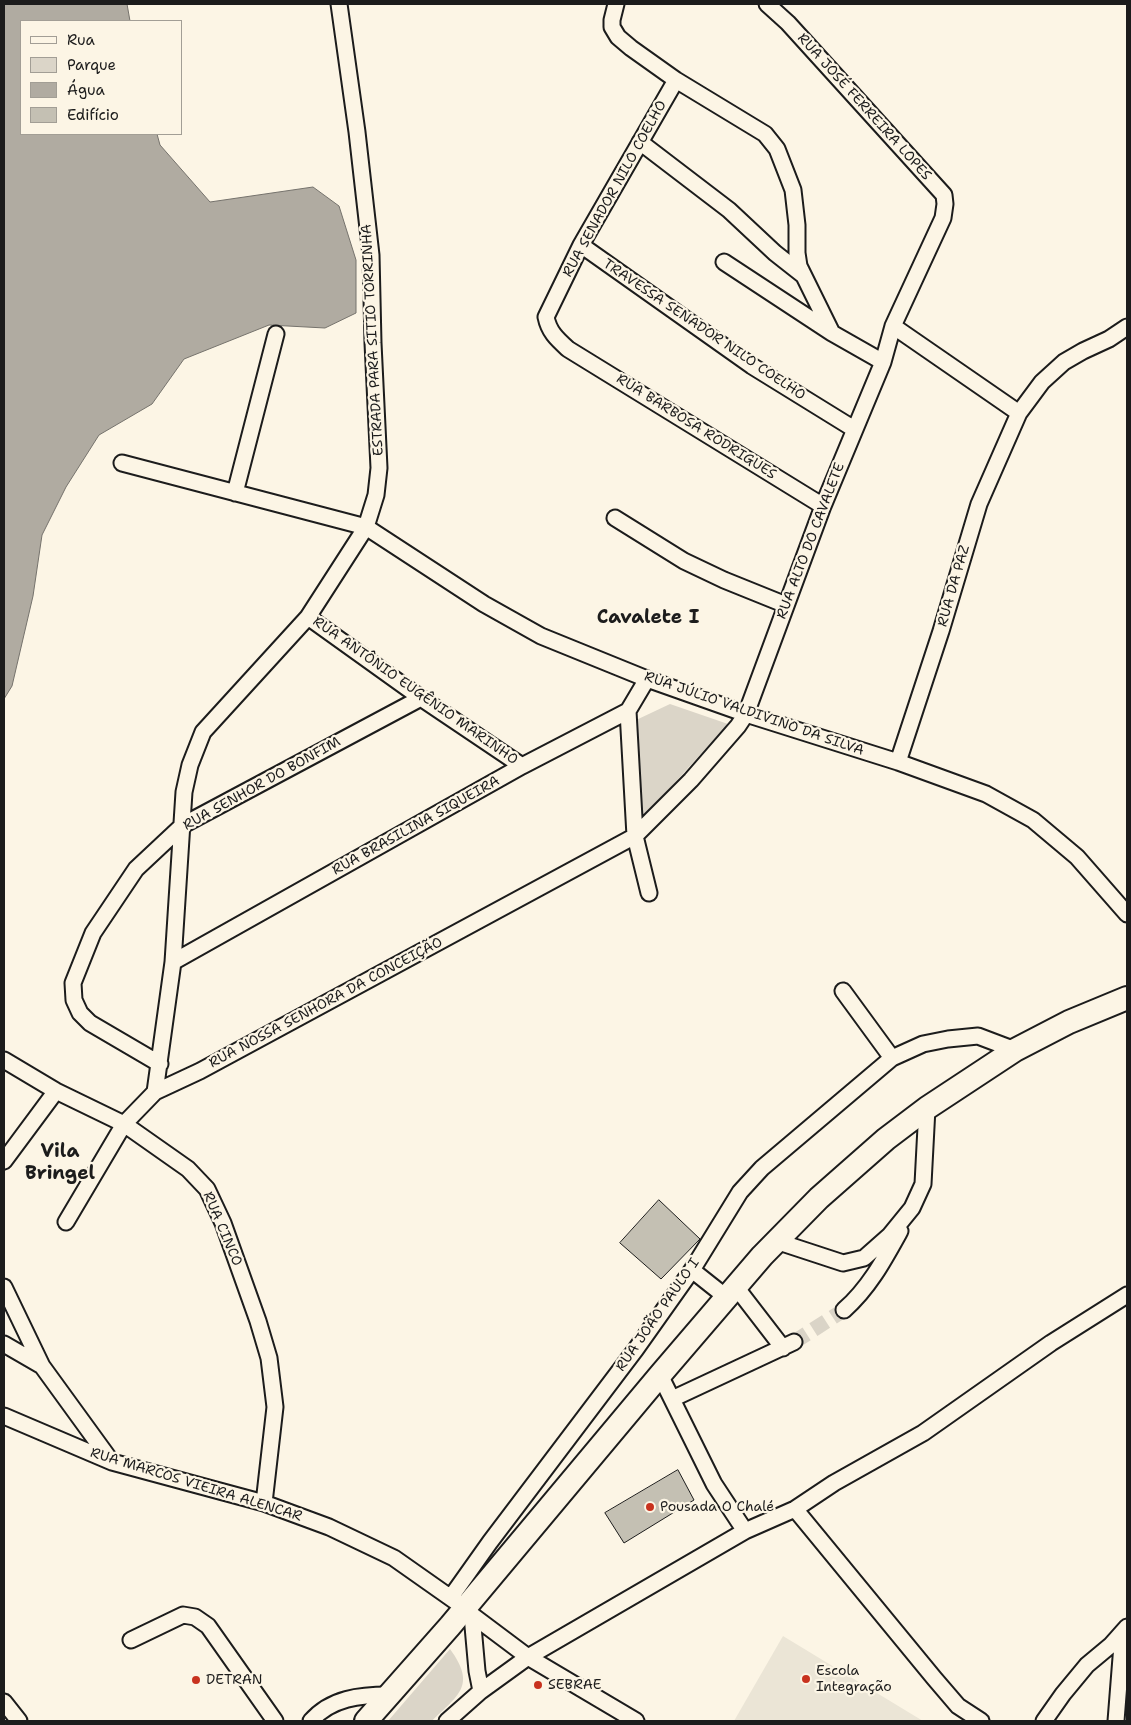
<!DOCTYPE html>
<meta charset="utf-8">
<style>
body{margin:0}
#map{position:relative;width:1131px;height:1725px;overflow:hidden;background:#fcf5e5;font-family:"Shantell Sans",sans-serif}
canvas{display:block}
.frame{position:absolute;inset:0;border:5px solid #1c1c1c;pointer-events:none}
.legend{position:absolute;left:20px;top:20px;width:162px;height:115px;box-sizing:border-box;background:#fcf5e5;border:1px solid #a29e95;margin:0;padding:6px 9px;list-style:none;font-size:15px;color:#1c1c1c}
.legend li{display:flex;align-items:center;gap:10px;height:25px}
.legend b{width:25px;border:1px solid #a29e95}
</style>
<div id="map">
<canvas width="1131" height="1725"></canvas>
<div class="frame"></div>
<ul class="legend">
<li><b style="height:6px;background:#fcf5e5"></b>Rua</li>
<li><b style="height:14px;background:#dbd5c8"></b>Parque</li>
<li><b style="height:14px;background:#b0aba1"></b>Água</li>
<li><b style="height:14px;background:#c4c0b3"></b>Edifício</li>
</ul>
</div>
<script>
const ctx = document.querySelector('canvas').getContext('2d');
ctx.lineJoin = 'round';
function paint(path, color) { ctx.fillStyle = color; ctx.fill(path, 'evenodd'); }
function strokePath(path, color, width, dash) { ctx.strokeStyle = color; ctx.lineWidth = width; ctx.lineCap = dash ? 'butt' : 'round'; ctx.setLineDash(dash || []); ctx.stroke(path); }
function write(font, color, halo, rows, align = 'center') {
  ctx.font = font + ' "Shantell Sans",sans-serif'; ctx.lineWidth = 4.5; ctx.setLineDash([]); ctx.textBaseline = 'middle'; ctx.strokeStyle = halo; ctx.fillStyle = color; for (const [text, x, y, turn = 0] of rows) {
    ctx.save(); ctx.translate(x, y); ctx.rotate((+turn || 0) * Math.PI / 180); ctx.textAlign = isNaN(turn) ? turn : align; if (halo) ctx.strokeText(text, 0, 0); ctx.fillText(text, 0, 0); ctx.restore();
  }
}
const built = new Path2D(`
 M783 1636 923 1721H734Z`);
const green = new Path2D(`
 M670 704 728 724 639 822 634 721Z
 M450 1649C477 1686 458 1695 432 1721H388Z`);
const water = new Path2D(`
 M4 4H127L130 21H21V134H157L160 145 210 202 313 187 339 206 356 260V313L325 328 269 325 184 359 152 404 99 435 66 487 42 535 33 596 12 686 4 699Z`);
const building = new Path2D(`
 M659 1200 700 1239 661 1279 620 1243Z
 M678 1470 694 1500 624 1543 605 1513Z`);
const minorTunnel = new Path2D(`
 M794 1342 844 1310`);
const minor = new Path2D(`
 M616 4 612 20V27L618 37 631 48 676 80 765 134 777 149 793 190 797 225V253L799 266 832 333
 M676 80 581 245 546 317C549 332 557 339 568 349L823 506
 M640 142 729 210 775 253 803 275
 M581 245 752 366 854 429
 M724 262 832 333 883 362
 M893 326 1019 413
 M122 463 366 527 484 604 541 636 647 679 746 714 898 762 986 794 1033 820 1077 857 1127 914
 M235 493 276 334
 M615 518 684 561 724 580 786 605
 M308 617 421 698 522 766
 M628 711 635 836 649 893
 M898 762 941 631 979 504 1019 413 1042 382 1064 362 1083 351 1109 339 1127 327
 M173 962 522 766 628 711 647 679
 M843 991 892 1058 923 1044 948 1039 978 1036 1015 1050
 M4 1060 56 1091 124 1124 188 1169 207 1189 223 1223 258 1321 269 1358 275 1407 264 1503
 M160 1064 90 1023 80 1013 74 1000 73 983 93 933 136 869 183 825 421 698
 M155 1092 173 962 184 792 190 765 203 732 308 617 366 527 376 495 379 468 373 343 371 255 357 132 339 4
 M4 1161 56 1091
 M66 1222 124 1124 155 1092 200 1071 635 836 691 780 738 726 746 714 823 506 883 362 893 326 943 218 945 204 944 195 788 23 767 4
 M776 1241 843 1263 864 1258 890 1235 912 1208 923 1184 927 1108
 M692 1270 726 1297
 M4 1287 42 1366 111 1461
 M736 1287 783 1348
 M844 1310C869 1288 884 1260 900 1231
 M4 1344 42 1366
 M660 1375 714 1484 745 1531
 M672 1399 794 1342
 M4 1416 112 1462 264 1503 329 1527 394 1558 465 1608 472 1615 528 1657 636 1721
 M795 1509 934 1678 958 1706 981 1721
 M451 1597 490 1542 636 1349 692 1270 740 1192 762 1168 892 1058
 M472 1615 477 1671 481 1691
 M131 1640 183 1615 195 1617 208 1626 275 1721
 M4 1702 19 1721
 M311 1721C331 1698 360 1695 389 1695
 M447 1721 481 1691 528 1657 745 1531 795 1509 834 1483 923 1433 1051 1343 1127 1295
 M1044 1721 1063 1694 1087 1665 1111 1645 1127 1627
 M1116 1721 1123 1632`);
const highway = new Path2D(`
 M366 1721 450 1626 660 1375 762 1256 819 1198 886 1139 927 1108 1015 1050 1069 1022 1127 998`);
const markers = [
 [650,1507,5,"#c8321e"],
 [806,1679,5,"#c8321e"],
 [196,1680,5,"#c8321e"],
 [538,1685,5,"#c8321e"]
];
const streetNames = [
 ["RUA JOSÉ FERREIRA LOPES",864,107,48],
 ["RUA SENADOR NILO COELHO",615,189,-61],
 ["TRAVESSA SENADOR NILO COELHO",704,330,34],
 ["ESTRADA PARA SITIO TORRINHA",373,340,-93],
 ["RUA BARBOSA RODRIGUES",696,427,32],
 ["RUA ALTO DO CAVALETE",811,541,-69],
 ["RUA DA PAZ",954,586,-74],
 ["RUA ANTÔNIO EUGÊNIO MARINHO",415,691,35],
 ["RUA JÚLIO VALDIVINO DA SILVA",754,714,19],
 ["RUA SENHOR DO BONFIM",262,784,-29],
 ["RUA BRASILINA SIQUEIRA",416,826,-29],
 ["RUA NOSSA SENHORA DA CONCEIÇÃO",326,1003,-28],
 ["RUA CINCO",222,1229,67],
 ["RUA JOÃO PAULO I",658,1315,-55],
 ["RUA MARCOS VIEIRA ALENCAR",196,1485,17]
];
const poiNames = [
 ["Pousada O Chalé",660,1507],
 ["Escola",816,1671],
 ["Integração",816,1687],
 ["DETRAN",206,1680],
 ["SEBRAE",548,1685]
];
const districtNames = [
 ["Cavalete I",648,618],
 ["Vila",60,1152],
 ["Bringel",60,1174]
];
paint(built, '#ebe5d6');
paint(green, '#dbd5c8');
paint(water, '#b0aba1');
strokePath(water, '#75726c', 1);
paint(building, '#c4c0b3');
strokePath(building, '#1c1c1c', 1);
strokePath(minorTunnel, '#dad4c7', 15, [15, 8]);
strokePath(minor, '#1c1c1c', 19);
strokePath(highway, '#1c1c1c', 26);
strokePath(minor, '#fcf5e5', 15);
strokePath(highway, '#fcf5e5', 22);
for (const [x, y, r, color] of markers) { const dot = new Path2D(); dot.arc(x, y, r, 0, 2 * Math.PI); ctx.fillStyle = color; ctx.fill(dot); strokePath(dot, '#fcf5e5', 2); }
write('14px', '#1c1c1c', '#fcf5e5', streetNames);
write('14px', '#1c1c1c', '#fcf5e5', poiNames, 'left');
write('bold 19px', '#1c1c1c', '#fcf5e5', districtNames);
</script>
